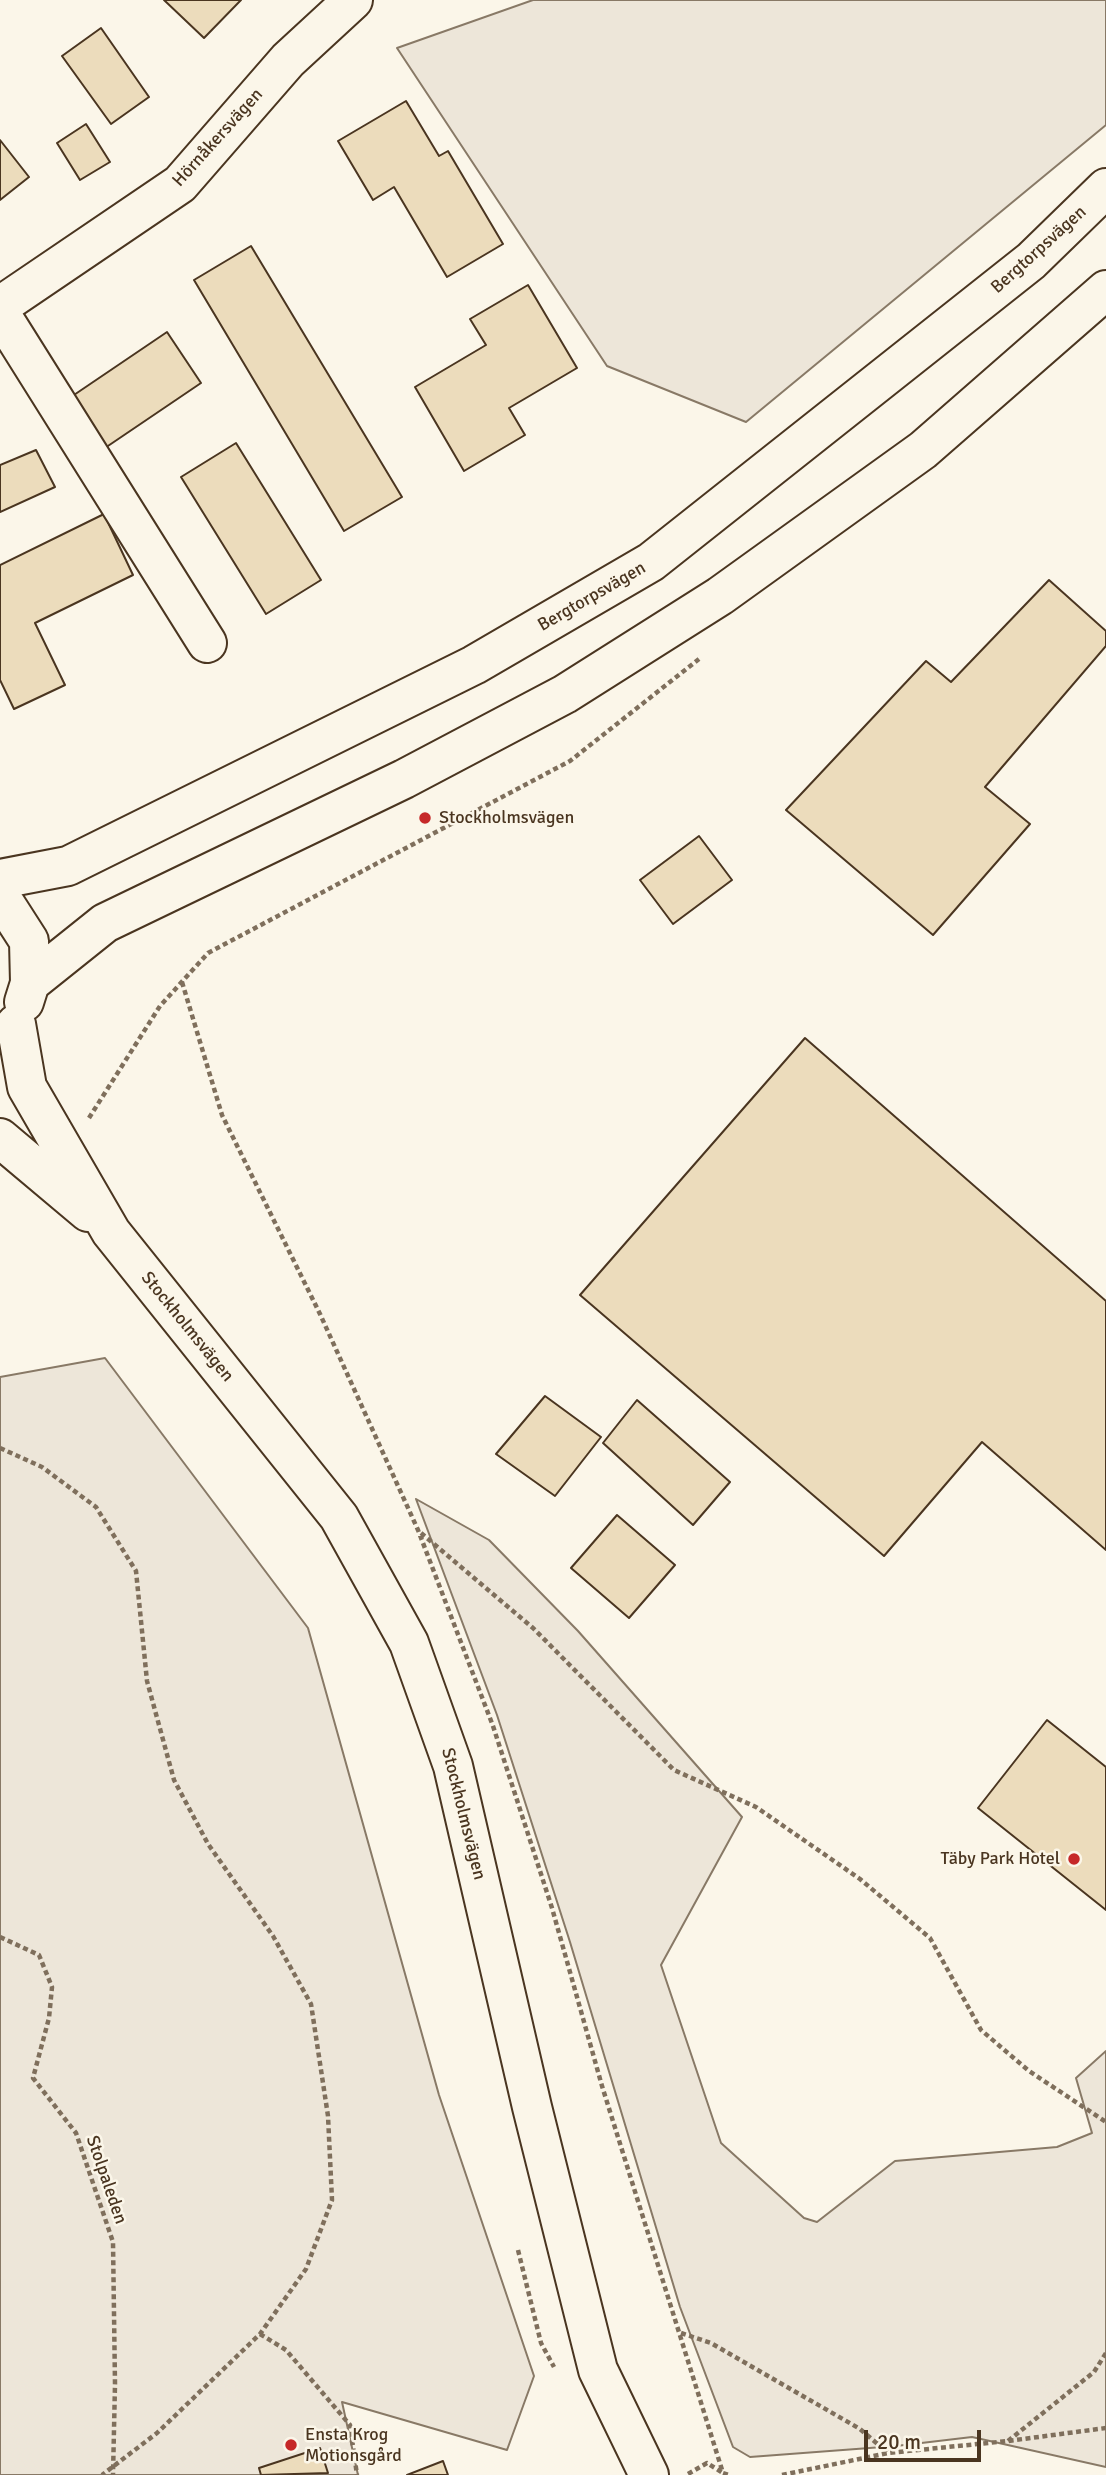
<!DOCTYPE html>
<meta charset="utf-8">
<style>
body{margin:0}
#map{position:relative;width:1106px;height:2475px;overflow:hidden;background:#fbf6e9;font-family:Signika,sans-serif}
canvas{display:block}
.scale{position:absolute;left:864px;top:2430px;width:117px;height:32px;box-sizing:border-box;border:4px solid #4a3520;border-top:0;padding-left:9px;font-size:21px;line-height:24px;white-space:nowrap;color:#4a3520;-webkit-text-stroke:5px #fbf6e9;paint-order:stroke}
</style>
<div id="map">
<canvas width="1106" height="2475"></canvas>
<div class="scale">20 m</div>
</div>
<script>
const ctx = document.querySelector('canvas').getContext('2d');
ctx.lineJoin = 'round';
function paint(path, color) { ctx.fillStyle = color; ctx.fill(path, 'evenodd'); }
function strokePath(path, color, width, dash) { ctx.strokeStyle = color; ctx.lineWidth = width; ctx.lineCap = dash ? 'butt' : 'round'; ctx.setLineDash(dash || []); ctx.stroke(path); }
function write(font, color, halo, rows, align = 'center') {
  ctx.font = font + ' Signika,sans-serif'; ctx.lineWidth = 5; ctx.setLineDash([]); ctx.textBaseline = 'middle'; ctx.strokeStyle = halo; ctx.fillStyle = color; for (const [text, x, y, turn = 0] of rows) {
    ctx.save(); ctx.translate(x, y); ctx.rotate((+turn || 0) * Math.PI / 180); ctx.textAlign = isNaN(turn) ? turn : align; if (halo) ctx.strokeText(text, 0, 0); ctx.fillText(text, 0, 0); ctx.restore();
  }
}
const green = new Path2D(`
 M533 0H1106V125L746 422 607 366 397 48Z
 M105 1358 308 1628 439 2095 534 2376 507 2450 342 2402 358 2475H0V1377Z
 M416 1499 489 1540 578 1631 742 1817 661 1965 721 2143 804 2218 817 2222 895 2161 1057 2147 1092 2133 1076 2078 1106 2051V2467L972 2437 896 2446 750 2457 733 2447 680 2307 570 1942 497 1715Z`);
const building = new Path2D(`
 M164 0H241L204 38Z
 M101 28 149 97 111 124 62 56Z
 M406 101 439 156 448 151 503 244 447 277 394 187 373 200 338 141Z
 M86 124 110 162 80 180 57 143Z
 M0 140 29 177 0 200Z
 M251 246 402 497 344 531 194 280Z
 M528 285 577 368 509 408 525 435 464 471 415 387 486 345 470 319Z
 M167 332 201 383 102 450 68 399Z
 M236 443 321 580 266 614 181 477Z
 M36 450 55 487 0 512V465Z
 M104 514 133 575 35 623 65 685 14 709 0 680V565Z
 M1049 580 1106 631V646L985 787 1030 824 933 935 786 810 926 661 951 682Z
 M699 836 732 880 673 924 640 880Z
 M805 1038 1106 1301V1550L982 1442 884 1556 580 1295Z
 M545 1396 601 1437 555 1496 496 1454Z
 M637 1400 730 1482 693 1525 603 1443Z
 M617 1515 675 1565 629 1618 571 1568Z
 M1047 1720 1106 1767V1910L978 1808Z
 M320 2448 328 2473 261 2475 259 2468Z
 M443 2461 448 2475H407Z`);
const path = new Path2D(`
 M182 982 222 1115 320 1314 418 1530 493 1726 552 1908 602 2086 723 2473 729 2475
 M89 1118 160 1006 208 953 570 761 699 659
 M0 1448 42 1467 96 1507 136 1571 147 1681 174 1780 208 1844 273 1936 311 2004 328 2116 332 2200 306 2269 260 2334 157 2433 102 2475
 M421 1533 533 1628 674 1770 756 1807 860 1879 930 1938 981 2030 1029 2071 1106 2122
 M0 1937 39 1955 52 1987 49 2018 33 2078 76 2133 113 2242 115 2384 113 2475
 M518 2250 541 2343 554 2367
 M681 2333 711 2343 860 2429 887 2452
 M260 2334 286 2350 350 2425 357 2475
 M1008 2441 1094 2372 1106 2353
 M688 2474 707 2463 723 2473
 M782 2475 888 2453 1008 2441 1106 2428`);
const minor = new Path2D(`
 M0 306 180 184 288 60 353 0
 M0 313 207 643`);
const major = new Path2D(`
 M0 879 68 866 474 665 651 562 1031 261 1106 188
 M0 899 4 902 29 941 30 983 24 1002
 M30 983 105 923 404 779 565 694 720 596 923 450 1106 290
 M16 1024 27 1087 111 1232 339 1517 409 1643 453 1766 532 2107 598 2370 649 2475
 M0 1138 88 1212`);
const markers = [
 [425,818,7,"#c62828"],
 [1074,1859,7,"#c62828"],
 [291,2445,7,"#c62828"]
];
const streetNames = [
 ["Hörnåkersvägen",218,138,-48],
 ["Bergtorpsvägen",1039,250,-42],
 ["Bergtorpsvägen",592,597,-30],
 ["Stockholmsvägen",187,1327,51],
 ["Stockholmsvägen",463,1814,76],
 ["Stolpaleden",106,2180,71]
];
const poiNames = [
 ["Stockholmsvägen",439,818],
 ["Täby Park Hotel",1060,1859,"right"],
 ["Ensta Krog",305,2435],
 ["Motionsgård",305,2456]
];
paint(green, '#ede6d9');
strokePath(green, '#887966', 2);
paint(building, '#ecdcbc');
strokePath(building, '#4a3520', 2);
strokePath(minor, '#4a3520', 42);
strokePath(major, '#4a3520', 42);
strokePath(path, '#7f6f5c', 4.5, [5, 3.5]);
strokePath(minor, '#fbf6e9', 38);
strokePath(major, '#fbf6e9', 38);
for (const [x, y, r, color] of markers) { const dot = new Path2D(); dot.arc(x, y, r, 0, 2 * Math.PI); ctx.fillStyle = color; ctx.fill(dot); strokePath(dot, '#fbf6e9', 2.5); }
write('18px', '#4a3520', '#fbf6e9', streetNames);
write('18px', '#4a3520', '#fbf6e9', poiNames, 'left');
</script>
